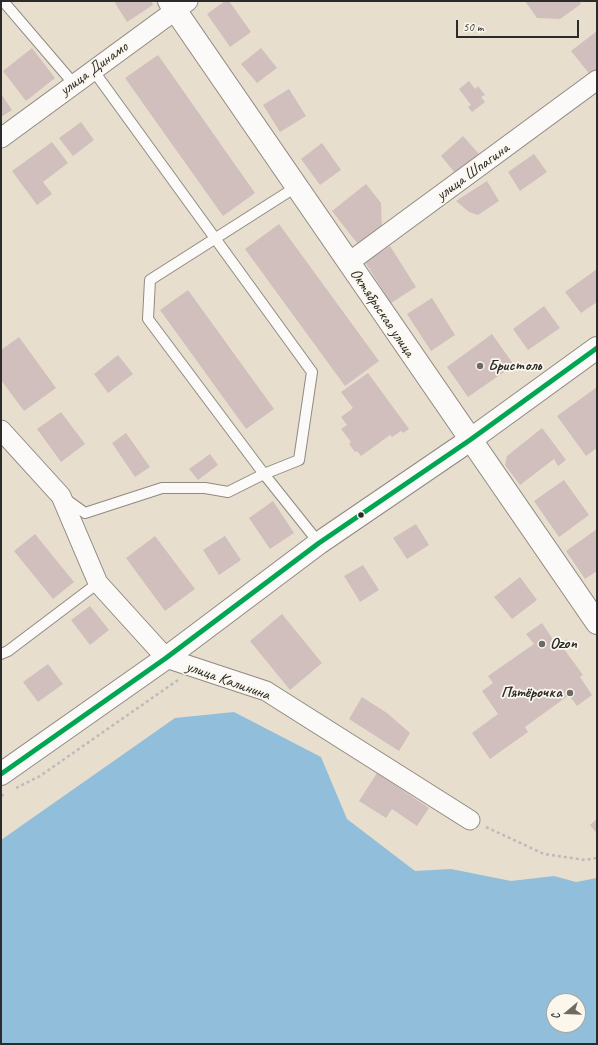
<!DOCTYPE html>
<meta charset="utf-8">
<style>
body{margin:0}
#map{position:relative;width:598px;height:1045px;overflow:hidden;background:#e8dece;font-family:Caveat,sans-serif}
canvas{display:block}
.frame{position:absolute;inset:0;border:2px solid #2b2b2b;pointer-events:none}
.north{position:absolute;left:546px;top:993px;width:40px;height:40px;box-sizing:border-box;background:#fbf7ec;border:1px solid #a8a59f;border-radius:50%;rotate:251deg;font-size:11px;font-weight:700;line-height:16px;text-align:center;color:#2b2b2b}
.north::after{content:'';display:block;margin:auto;width:14px;height:18px;background:#6d6a64;clip-path:polygon(50% 0,100% 100%,50% 72%,0 100%)}
.scale{position:absolute;left:456px;top:20px;width:123px;height:18px;box-sizing:border-box;border:2px solid #2b2b2b;border-top:0;padding-left:5px;font-size:12px;line-height:14px;white-space:nowrap;color:#2b2b2b;-webkit-text-stroke:3px #fbf7ec;paint-order:stroke}
</style>
<div id="map">
<canvas width="598" height="1045"></canvas>
<div class="frame"></div>
<div class="north">С</div>
<div class="scale">50 m</div>
</div>
<script>
const ctx = document.querySelector('canvas').getContext('2d');
ctx.lineJoin = 'round';
function paint(path, color) { ctx.fillStyle = color; ctx.fill(path, 'evenodd'); }
function strokePath(path, color, width, dash) { ctx.strokeStyle = color; ctx.lineWidth = width; ctx.lineCap = dash ? 'butt' : 'round'; ctx.setLineDash(dash || []); ctx.stroke(path); }
function write(font, color, halo, rows, align = 'center') {
  ctx.font = font + ' Caveat,sans-serif'; ctx.lineWidth = 3.5; ctx.setLineDash([]); ctx.textBaseline = 'middle'; ctx.strokeStyle = halo; ctx.fillStyle = color; for (const [text, x, y, turn = 0] of rows) {
    ctx.save(); ctx.translate(x, y); ctx.rotate((+turn || 0) * Math.PI / 180); ctx.textAlign = isNaN(turn) ? turn : align; if (halo) ctx.strokeText(text, 0, 0); ctx.fillText(text, 0, 0); ctx.restore();
  }
}
const water = new Path2D(`
 M234 712 321 757 347 819 415 871 451 869 511 881 554 876 576 882 597 878V1044H1V840L175 718ZM554 1001H578V1025H554Z`);
const building = new Path2D(`
 M118 1H151L153 5 127 22 115 3Z
 M225 1H229L251 32 230 47 207 14Z
 M525 1H579L581 4 560 19 537 18Z
 M597 31V73L592 77 571 51Z
 M32 48 55 78 26 101 3 71Z
 M261 48 277 68 257 83 241 64Z
 M158 55 255 193 223 216 125 78Z
 M469 81 475 89 478 86 485 95 481 97 485 102 472 112 468 107 471 105 459 89Z
 M289 89 306 116 280 132 263 105Z
 M1 94 12 110 1 117Z
 M81 122 94 140 73 156 59 138Z
 M463 136 479 154 456 174 441 156Z
 M52 142 68 163 43 182 52 194 37 205 12 171Z
 M322 143 341 170 320 185 301 159Z
 M534 154 547 172 520 191 508 172Z
 M487 181 499 201 478 215 469 212 456 201Z
 M366 184 381 203 382 231 361 248 332 211Z
 M279 224 379 361 345 386 245 249Z
 M390 246 416 287 391 303 365 262Z
 M597 269V302L581 313 565 292Z
 M188 290 274 409 246 429 160 310Z
 M432 298 455 335 431 351 407 314Z
 M544 306 560 328 528 350 513 329Z
 M492 334 514 365 468 397 447 367Z
 M19 337 56 388 24 411 1 380V350Z
 M118 355 133 374 108 393 94 374Z
 M368 373 409 429 403 433 401 431 392 437 390 435 361 456 357 451 355 452 349 444 351 442 341 429 347 425 341 417 353 408 341 392Z
 M597 387V448L586 456 557 416Z
 M61 412 85 444 61 462 37 429Z
 M542 428 566 460 558 466 554 459 520 485 505 465 507 456Z
 M126 433 150 467 135 477 112 443Z
 M210 454 218 465 198 480 189 469Z
 M564 480 589 515 559 537 534 501Z
 M273 501 294 533 270 549 249 518Z
 M416 524 429 545 407 559 393 538Z
 M597 529V571L585 579 566 551Z
 M35 534 74 582 53 599 14 551Z
 M155 536 195 589 165 611 126 558Z
 M225 536 241 560 219 575 203 550Z
 M363 565 379 590 360 602 344 576Z
 M520 577 537 600 512 619 494 597Z
 M90 606 109 630 90 645 71 620Z
 M282 614 322 663 290 690 250 641Z
 M542 623 554 641 557 639 561 644 567 639 570 644 564 649 583 675 580 677 592 695 577 706 569 695 525 727 528 732 490 759 472 733 498 714 482 691 493 683 488 676 534 644 526 634Z
 M48 664 63 684 38 702 23 682Z
 M362 697 387 713 410 733 399 751 349 719Z
 M377 773 429 808 417 826 392 809 386 818 359 801Z
 M597 819V834L590 825Z`);
const path = new Path2D(`
 M16 788 40 776 178 680
 M1 796 6 793
 M486 827 544 854 585 860 597 858`);
const service = new Path2D(`
 M3 1 74 84
 M296 187 150 280 148 319 264 474 319 543
 M64 498 85 513 162 488H205L228 492 264 474 299 460 312 372 93 70
 M1 654 8 651 98 583`);
const minor = new Path2D(`
 M1 138 188 1
 M348 263 597 80
 M1 430 61 496 98 583 166 658 266 691 470 820`);
const tertiary = new Path2D(`
 M169 1 597 623
 M470 440 597 348`);
const secondary = new Path2D(`
 M1 774 166 658 319 543 470 440`);
const bus1 = new Path2D(`
 M1 774 166 658 319 543 470 440 597 348`);
const markers = [
 [480,366,4,"#6d6a64"],
 [361,515,3.5,"#2b2b2b"],
 [542,644,4,"#6d6a64"],
 [570,693,4,"#6d6a64"]
];
const streetNames = [
 ["улица Динамо",94,69,-36],
 ["улица Шпагина",473,172,-36],
 ["Октябрьская улица",382,313,56],
 ["улица Калинина",228,681,20]
];
const poiNames = [
 ["Бристоль",488,366],
 ["Ozon",550,644],
 ["Пятёрочка",562,693,"right"]
];
paint(water, '#90bedb');
paint(building, '#d0bfbc');
strokePath(service, '#8f8a82', 12);
strokePath(minor, '#8f8a82', 21);
strokePath(tertiary, '#8f8a82', 24);
strokePath(secondary, '#8f8a82', 24);
strokePath(path, '#bdbbb8', 2.5, [3, 3]);
strokePath(service, '#fcfaf8', 10);
strokePath(minor, '#fcfaf8', 19);
strokePath(tertiary, '#fcfaf8', 22);
strokePath(secondary, '#fcfaf8', 22);
strokePath(bus1, '#00a651', 5);
for (const [x, y, r, color] of markers) { const dot = new Path2D(); dot.arc(x, y, r, 0, 2 * Math.PI); ctx.fillStyle = color; ctx.fill(dot); strokePath(dot, '#fbf7ec', 1.5); }
write('16px', '#2b2b2b', '#fbf7ec', streetNames);
write('bold 16px', '#2b2b2b', '#fbf7ec', poiNames, 'left');
</script>
